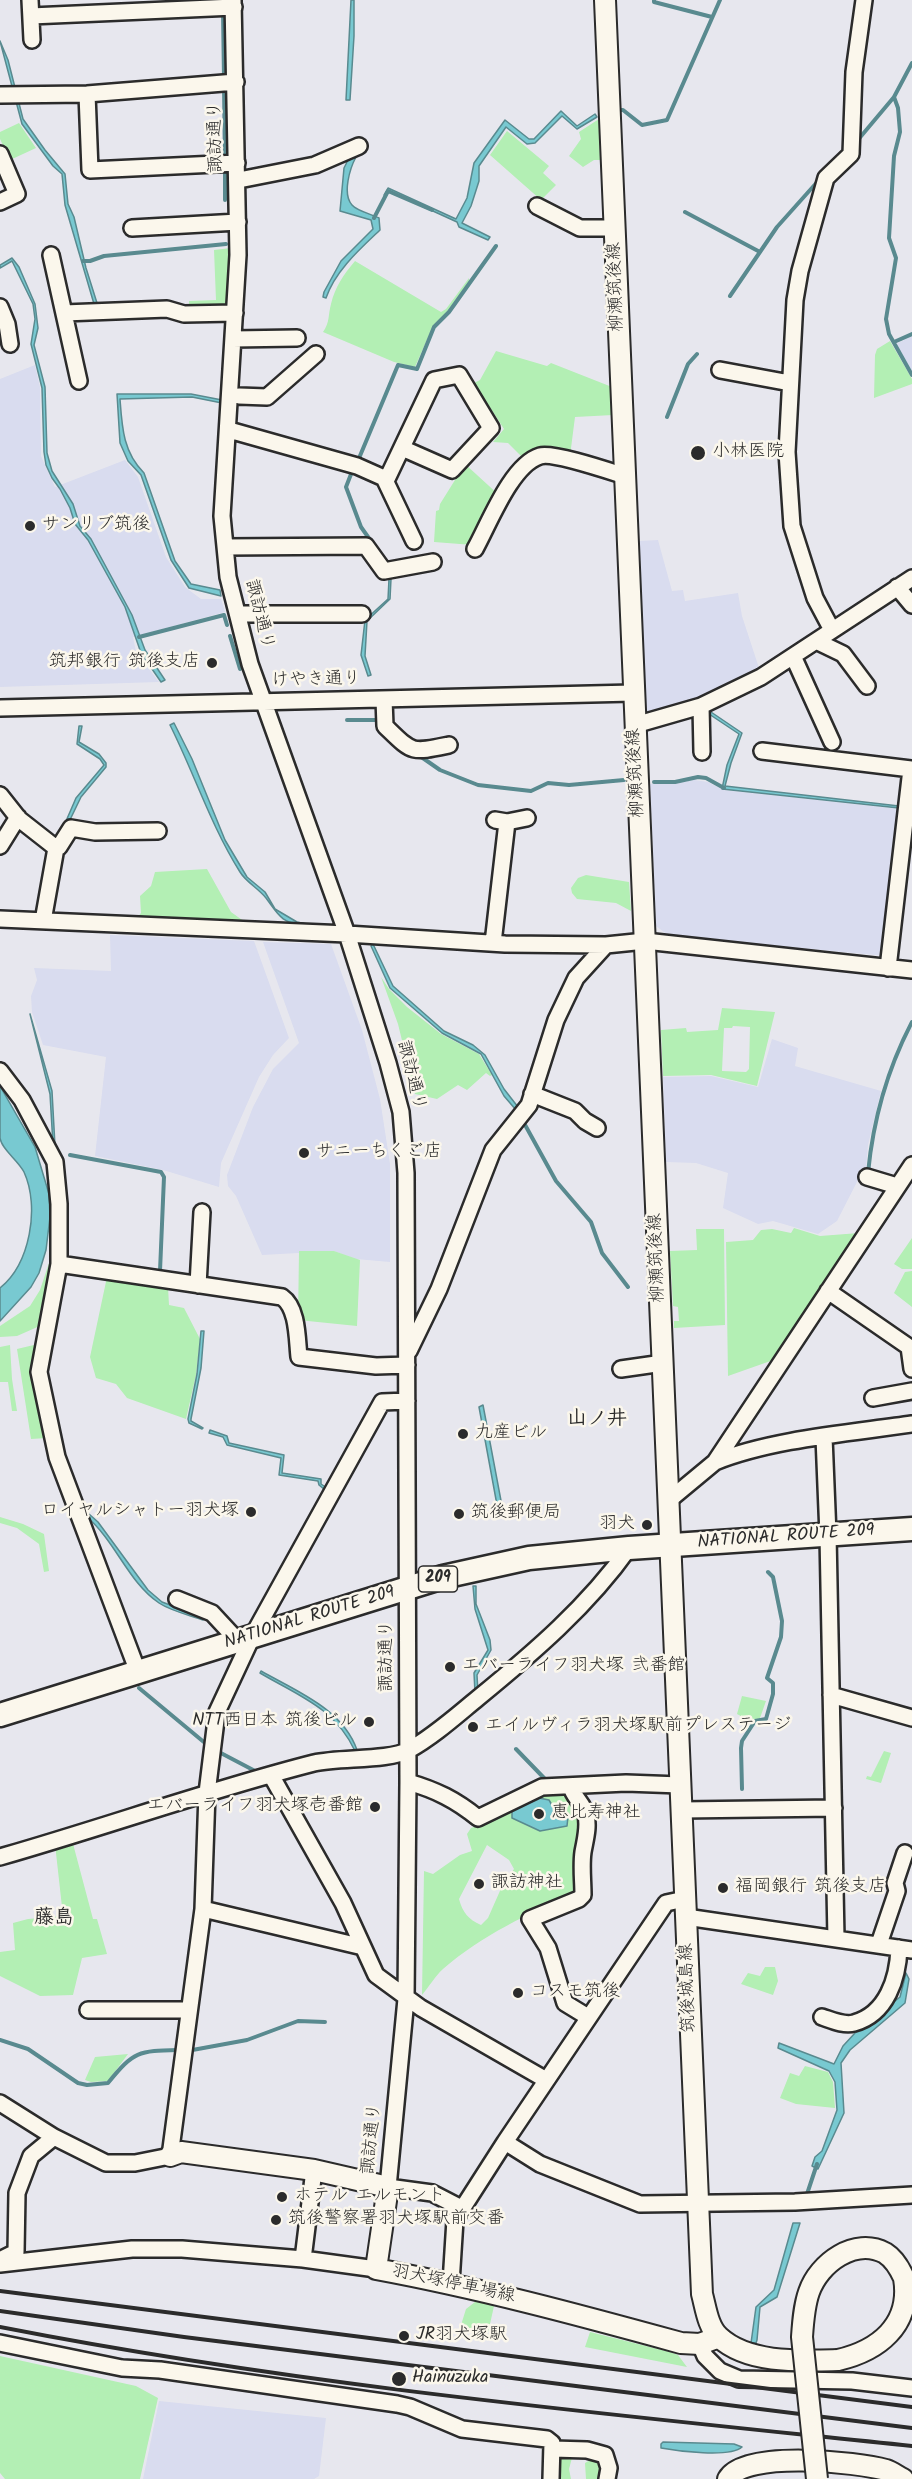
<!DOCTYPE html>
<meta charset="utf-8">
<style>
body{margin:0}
canvas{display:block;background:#e7e7ee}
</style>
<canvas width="912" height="2479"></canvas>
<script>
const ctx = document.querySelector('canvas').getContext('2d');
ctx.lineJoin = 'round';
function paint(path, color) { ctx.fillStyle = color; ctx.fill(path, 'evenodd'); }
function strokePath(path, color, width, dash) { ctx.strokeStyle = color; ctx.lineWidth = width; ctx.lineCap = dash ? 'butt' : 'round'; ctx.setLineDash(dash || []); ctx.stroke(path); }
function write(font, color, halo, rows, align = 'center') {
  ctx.font = font + ' Kalam,"Klee One",sans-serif'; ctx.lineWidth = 5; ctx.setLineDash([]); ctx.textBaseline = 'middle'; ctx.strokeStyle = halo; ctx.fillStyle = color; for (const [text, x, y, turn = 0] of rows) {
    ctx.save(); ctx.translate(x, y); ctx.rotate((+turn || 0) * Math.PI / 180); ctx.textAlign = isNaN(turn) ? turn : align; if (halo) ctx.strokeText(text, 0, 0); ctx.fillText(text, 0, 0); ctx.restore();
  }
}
const built = new Path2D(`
 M912 336V373L896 344Z
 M35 365 40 387 41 456 55 487 125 460 138 477 166 557 185 587 201 599H221L225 612 133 637 136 652 159 682 0 687V379Z
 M658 540 672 591 683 590 685 601 738 593 742 616 759 668 719 692 680 709 646 716 639 541Z
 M694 780 708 782 724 790 901 809 886 956 669 936 656 926 650 784H672Z
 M110 935 254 941 289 1038 273 1055 259 1077 221 1163 219 1187 163 1170 95 1156 106 1057 43 1045 32 1012 31 996 37 980 34 968 111 971Z
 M263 942 331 944 362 1030 380 1099 390 1164V1262L356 1259 334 1251 262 1255 236 1196 228 1186 227 1175 253 1107 273 1069 299 1043Z
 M772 1039 798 1048 795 1066 881 1091 868 1145 865 1179 859 1178 837 1221 818 1234 773 1221 758 1224 723 1208 728 1173 696 1163 666 1162 663 1077 711 1076 758 1087Z
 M159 2401 326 2418 319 2476 314 2479H143Z`);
const green = new Path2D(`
 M599 119 600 160H594L583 167 569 156 581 139 579 132Z
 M19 123 36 148 10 160 0 139V132Z
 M507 131 549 166 543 173 556 185 541 200 490 155Z
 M231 248 230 308 189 309V301L216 300 214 250Z
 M355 261 441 312 446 309 469 278V281L447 312 433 326 415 367 394 362 323 332C330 322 328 315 331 304 335 287 344 274 355 261Z
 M890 341 912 379V384L874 398 875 355 877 349Z
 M496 351 547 366 551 363 612 387 613 415 575 417 570 456 525 460 508 443 493 442 504 429 474 383 480 380Z
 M465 464 500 496 473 545 434 542 436 511 439 510 440 504Z
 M207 869 231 912 245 922 135 920 141 913 140 896 151 886 155 872Z
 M586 875 629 882 631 911 616 903 577 899 572 893 571 888 578 878Z
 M381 977 389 989 407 1007 441 1034 479 1054 492 1075 490 1076 486 1073 467 1090 458 1085 437 1099 415 1094 398 1024Z
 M722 1008 775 1012 757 1086 711 1075 663 1076 661 1030 686 1028 687 1032 718 1030ZM733 1026 750 1027 749 1069 746 1072 722 1071 724 1028H732Z
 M794 1228 820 1236 859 1233 779 1358 728 1376 726 1242 753 1240 761 1230 772 1229 791 1233Z
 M696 1229H724L725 1325 674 1328V1321H679L678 1307 673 1306 670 1251 697 1250Z
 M912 1238V1269H902L894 1264Z
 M299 1251H334L360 1260 357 1326 298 1320Z
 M51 1257H54L42 1325 17 1336 0 1337V1326L30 1306 40 1290Z
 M912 1271V1307L894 1293 905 1272Z
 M107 1277 168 1287 169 1305 184 1308 200 1339 196 1375 186 1419 127 1398 116 1384 96 1378 90 1357Z
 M38 1344 47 1438 31 1439 17 1349Z
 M10 1345 12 1379 17 1411H12L8 1382H0V1347Z
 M0 1517 23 1524 44 1534 49 1571 44 1572 39 1544 17 1528 0 1523Z
 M742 1696 766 1701 760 1718 752 1722 737 1714Z
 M884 1751 891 1753 881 1783 866 1779 867 1776 871 1777Z
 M544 1789 571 1797 584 1815 580 1885 575 1893C529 1913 481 1936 443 1969 435 1976 429 1987 422 1995L424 1871 433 1874 460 1855 472 1851 467 1834 471 1828 477 1826 478 1820ZM487 1845 509 1860 514 1869 503 1884 488 1918 481 1925C468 1919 463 1913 459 1899Z
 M72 1840 93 1919H97L107 1954 82 1958 73 1995 40 1996 0 1976V1952L15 1950 13 1923 28 1919 63 1916 55 1844Z
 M765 1967H775L778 1981 773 1995 741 1984 748 1973 760 1976Z
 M128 2054 108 2081 91 2082 85 2080 95 2057Z
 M805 2066 828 2072 833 2082 835 2108 796 2104 780 2098 790 2073 799 2076Z
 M475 2302H482L494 2306 488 2333 477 2332 461 2325 466 2309Z
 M590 2332 670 2352 678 2355 687 2367 585 2347Z
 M0 2356 136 2386 158 2398 140 2479H5L0 2473Z
 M573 2454 569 2469 571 2479H556L560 2457Z
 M592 2459 599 2464 600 2479H586L585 2463Z`);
const water = new Path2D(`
 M351 0H354V36L350 100H346Z
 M0 41 8 60 23 119 45 150 65 174 68 204 74 217 86 268 97 303 94 304 65 205 62 174 53 166 22 124Z
 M561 111 577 126 595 114 597 117 577 129 562 116 535 143 527 144 506 127 479 166V181L471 206 462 223 490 237 488 240 459 227 457 222 389 191 386 196 384 195 388 188 456 219 467 198 474 163 505 120 529 139H534Z
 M350 156 356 157C350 168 342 194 352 205 357 211 371 214 379 218L380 230C360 249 335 271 326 298L323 297 324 292 341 261 373 229 371 220 340 211 344 168Z
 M12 258 19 267 35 304 38 328 34 345 45 387 47 453 52 471 73 504 80 526 91 539 132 615 145 650 165 680 161 682 141 653 125 607 88 540 75 524 70 508 60 489 52 478 46 465 44 452 42 388 31 344 35 319 33 304 12 261 0 268V265Z
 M117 394H191L222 400V403L192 397 120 399C122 427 123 452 144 473L175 561 191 584 220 590 221 596 189 588 171 560 141 475 128 461 120 443Z
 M389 579H391L390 599 367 621 365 656 371 675 368 676 361 655 365 620 388 599Z
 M711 712 742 733 731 763 725 786 899 806V808L722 789 727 765 739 734 709 714Z
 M174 723 192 759 225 840 247 877 265 892 275 909 297 922 306 924 305 927C280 921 280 917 266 898 258 888 246 882 240 872 211 826 194 773 170 725Z
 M79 726H82L79 742 99 754 106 763V767L81 797 67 826 63 828 76 798 104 765 100 759 77 744Z
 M373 944 393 986 444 1031 473 1045 485 1055 504 1089 518 1107 516 1110 504 1096 481 1054 442 1033 390 988 371 946Z
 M30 1014 52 1091 55 1146 53 1145 50 1094Z
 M0 1086 35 1147 49 1194 50 1217 46 1250 39 1273 31 1287 0 1321V1288C30 1264 40 1207 24 1172 18 1160 2 1150 0 1138 0 1122 0 1103 0 1086Z
 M201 1331H204L201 1368 191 1419V1421L203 1428 202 1429 189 1423 188 1419 197 1374Z
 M483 1405 502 1506 497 1505 479 1407Z
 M210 1430 227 1436 229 1443 284 1455 282 1473 321 1479V1484L327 1488 325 1490 319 1485 318 1481 279 1475 281 1458 227 1445 223 1437 209 1433Z
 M89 1514 98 1522 148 1590 162 1602 203 1617 205 1618 203 1620C189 1615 171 1611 159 1603 128 1582 116 1542 87 1517Z
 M473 1586H476V1604L490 1640 491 1650 477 1675 478 1693H475L474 1673 488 1650 475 1609Z
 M261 1671C296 1691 343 1709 357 1750L355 1751C335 1708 299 1696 260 1673Z
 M539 1798 549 1800 556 1812 568 1817 567 1826 540 1831 512 1818V1809Z
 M906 1973 909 1979 905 2003 850 2050 841 2063 844 2113 818 2169 812 2166 815 2157 822 2151 837 2110 835 2082 829 2071 778 2048 779 2043 834 2064 843 2046 855 2033 900 1997Z
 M793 2223H800L777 2297 760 2307 757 2340 756 2343H751L756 2307 774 2290Z
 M663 2442 734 2444 742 2447C730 2458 677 2451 661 2448V2444Z`);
const stream = new Path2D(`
 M654 0V2L712 17
 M223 11 224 79
 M224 86 225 160
 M894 97 898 108 900 132 894 156 889 238 896 258 886 319 889 334 912 375
 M621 110H623L642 125 667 120 720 0
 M857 141 894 97 912 63
 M225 167V200
 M685 212 760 252
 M374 218 388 191 432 210
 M83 261H90L104 256 226 244
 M730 296 777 227 819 180
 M894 342 912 334
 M667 417 688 364 697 354
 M357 463 398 365 417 369 434 327 449 312 496 246
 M353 469 346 487 361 527 373 544
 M230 636 240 669
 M139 637 224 615 227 625
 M347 720H381
 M417 754 440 770 478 785 531 791 548 783 569 785 624 780
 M654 782H675L698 777 706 778 724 788
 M524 1123 556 1181 591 1222 602 1253 628 1287
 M70 1155 161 1172 164 1177 160 1271
 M868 1173C873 1121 888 1068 912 1022
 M139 1688 205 1743
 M516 1749 545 1779
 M217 1751 257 1772
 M742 1789 741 1748 742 1741 755 1721 766 1719 773 1694V1683L767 1678 781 1637 782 1621 773 1577 768 1572
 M0 2040 28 2049 78 2083 87 2085 108 2083C134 2051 138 2051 179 2050
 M187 2051 247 2040 298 2021 325 2022
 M807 2194 817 2164`);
const minor = new Path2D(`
 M30 0 32 40
 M233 0 238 255 222 516 228 577 250 664 347 934 388 1063 401 1112 406 1173 408 1782 406 1999 388 2187 432 2193 463 2209
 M31 16 234 7
 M87 94 90 170 237 163
 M0 95 87 94 236 82
 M0 154 17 194 0 202
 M244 179 315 165 359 146
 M537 206 580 228H615
 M132 228 238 222
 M51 255 79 381
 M0 307 7 324 10 344
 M64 313 167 309 184 314 235 313
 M233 339 297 338
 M720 370 790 383
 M239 396 267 397 316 354
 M229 430 357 466 384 478 414 541
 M386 481 434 380 459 375 491 428 452 470 402 448
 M225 547 366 546 384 571 433 562
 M475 549C489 524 511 465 540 456 553 452 609 471 625 476
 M897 587 912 605
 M238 614H362
 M832 630 815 598 792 526 787 452 795 300 800 271 826 178 851 154 854 72 864 0
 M816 641 843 654 867 686
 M793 656 832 742
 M384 699 385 726C413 753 410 753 449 745
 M701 706 702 752
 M0 708 633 693
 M635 725 701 706 761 677 912 578
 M762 751 911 769 888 968
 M0 795 19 819 56 848 43 921
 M495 820 507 822 527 818
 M0 846 18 817
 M56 848 59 847 71 828 95 832 158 831
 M0 919 347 934 505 944 606 945 645 941 912 970
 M493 943 507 822
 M0 1071 22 1100 55 1162 59 1204V1264L39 1372 57 1457 138 1672
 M532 1094 575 1111 585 1121 597 1128
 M867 1177 897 1186
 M59 1264 282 1297C298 1308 297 1339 299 1357L376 1366 407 1365
 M198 1285 202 1212
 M828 1291 909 1347 912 1369
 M409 1351 439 1289 493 1150 529 1105 556 1020 576 978 606 945
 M621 1369 663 1363
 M873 1398 912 1391
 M824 1437 828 1535 836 1938
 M715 1462C772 1439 851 1433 912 1424
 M668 1501 715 1462 912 1165
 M177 1599 212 1613 238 1641
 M831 1695 912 1718
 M271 1775 343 1903 376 1975 421 2008 541 2077
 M408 1782C436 1790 456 1800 478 1818L542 1787 626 1783 680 1785
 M571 1787C574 1798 584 1804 586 1815 589 1828 585 1840 583 1852 581 1866 583 1881 583 1895L579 1899 530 1919 548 1948 565 2003 583 2014
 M682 1810 834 1808
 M0 1857C105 1827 208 1790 314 1763 341 1757 388 1761 409 1750 434 1736 456 1716 478 1698 533 1653 588 1606 629 1548
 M203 1909 363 1947
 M686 1917 912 1950
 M879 1944 897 1891 895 1883 905 1853
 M88 2010H189
 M822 2017C831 2020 844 2026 854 2023 887 2014 898 1978 899 1948
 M0 2103 54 2137 106 2163H135L170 2156 203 1909 207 1793 217 1712 252 1637 382 1402 407 1401
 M505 2142 540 2164 640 2204 795 2202 912 2195
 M303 2259 314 2170
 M0 2260 16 2252 17 2193 31 2156 54 2137
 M0 2264 132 2249H182L303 2259 376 2269
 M451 2283 455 2220 505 2142 666 1903 685 1899
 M0 2343 122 2368 160 2370 397 2404 410 2407 462 2429 547 2439 552 2443 551 2479
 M700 2344 705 2356 720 2371 739 2379 852 2381 912 2388
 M553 2449 587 2450 605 2455 609 2468 607 2479`);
const major = new Path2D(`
 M605 0 702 2294C706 2309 708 2327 719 2337 748 2364 801 2361 838 2360
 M170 2156 181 2152 314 2170 388 2187 376 2269C479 2288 579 2315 681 2343L700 2344 719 2337
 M728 2479C745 2450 857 2462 886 2470 892 2472 897 2476 903 2479`);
const highway = new Path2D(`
 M0 1715 443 1577 529 1558 629 1548 912 1529`);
const rail = new Path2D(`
 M0 2291 912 2407
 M0 2311 184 2337 912 2428
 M0 2327C301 2386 607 2414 912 2446`);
const majorBridge = new Path2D(`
 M817 2479 802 2337C803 2322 804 2306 809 2292 819 2263 855 2237 885 2253 893 2258 900 2269 904 2278 912 2326 877 2351 838 2360`);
const markers = [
 [698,453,8,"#2b2b2b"],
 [30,526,6,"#2b2b2b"],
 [212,663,6,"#2b2b2b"],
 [304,1153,6,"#2b2b2b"],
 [463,1434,6,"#2b2b2b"],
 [251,1512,6,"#2b2b2b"],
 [459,1514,6,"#2b2b2b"],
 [647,1525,6,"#2b2b2b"],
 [450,1667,6,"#2b2b2b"],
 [369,1722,6,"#2b2b2b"],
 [473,1727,6,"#2b2b2b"],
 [375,1807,6,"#2b2b2b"],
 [539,1814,6,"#2b2b2b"],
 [479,1884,6,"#2b2b2b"],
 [723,1888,6,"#2b2b2b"],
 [518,1993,6,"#2b2b2b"],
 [282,2197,6,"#2b2b2b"],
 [276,2220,6,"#2b2b2b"],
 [404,2336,6,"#2b2b2b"],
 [399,2379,8,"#2b2b2b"]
];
const shields = [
 [438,1579,39]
];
const shieldNames = [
 ["209",438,1579]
];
const streetNames = [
 ["諏訪通り",217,137,-91],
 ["柳瀬筑後線",617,287,-92],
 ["諏訪通り",258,615,76],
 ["けやき通り",316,681,-1],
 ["柳瀬筑後線",637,773,-93],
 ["諏訪通り",410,1076,76],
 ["柳瀬筑後線",658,1258,-92],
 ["NATIONAL ROUTE 209",786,1538,-4],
 ["NATIONAL ROUTE 209",310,1619,-17],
 ["諏訪通り",388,1656,-90],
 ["筑後城島線",689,1988,-92],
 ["諏訪通り",373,2139,-84],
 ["羽犬塚停車場線",453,2285,12]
];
const poiNames = [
 ["小林医院",712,453],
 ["サンリブ筑後",42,526],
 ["筑邦銀行 筑後支店",200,663,"right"],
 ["サニーちくご店",316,1153],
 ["九産ビル",475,1434],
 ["ロイヤルシャトー羽犬塚",239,1512,"right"],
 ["筑後郵便局",471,1514],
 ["羽犬",635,1525,"right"],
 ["エバーライフ羽犬塚 弐番館",462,1667],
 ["NTT西日本 筑後ビル",357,1722,"right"],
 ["エイルヴィラ羽犬塚駅前プレステージ",485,1727],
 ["エバーライフ羽犬塚壱番館",363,1807,"right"],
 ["恵比寿神社",551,1814],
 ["諏訪神社",491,1884],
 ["福岡銀行 筑後支店",735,1888],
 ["コスモ筑後",530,1993],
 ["ホテル エルモント",294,2197],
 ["筑後警察署羽犬塚駅前交番",288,2220],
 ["JR羽犬塚駅",416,2336],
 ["Hainuzuka",412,2379]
];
const neighbourhoodNames = [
 ["山ノ井",597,1421],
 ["藤島",54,1920]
];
paint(built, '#d9dcef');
paint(green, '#b3efb4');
paint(water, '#78c9d1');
strokePath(water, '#598a8f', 1.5);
strokePath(stream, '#598a8f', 4);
strokePath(minor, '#2b2b2b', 20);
strokePath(major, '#2b2b2b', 24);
strokePath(highway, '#2b2b2b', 27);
strokePath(minor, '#fbf7ec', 15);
strokePath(major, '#fbf7ec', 20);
strokePath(highway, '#fbf7ec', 22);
strokePath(rail, '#2b2b2b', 4);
strokePath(majorBridge, '#2b2b2b', 24, []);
strokePath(majorBridge, '#fbf7ec', 20);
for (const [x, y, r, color] of markers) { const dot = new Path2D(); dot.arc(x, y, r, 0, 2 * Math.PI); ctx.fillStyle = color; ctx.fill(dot); strokePath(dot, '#fbf7ec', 2); }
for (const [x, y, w] of shields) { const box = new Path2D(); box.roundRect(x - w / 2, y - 13, w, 26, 4.5); ctx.fillStyle = '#fbf7ec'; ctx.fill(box); strokePath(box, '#2b2b2b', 1.5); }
write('bold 16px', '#2b2b2b', null, shieldNames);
write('18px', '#2b2b2b', '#fbf7ec', streetNames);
write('18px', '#2b2b2b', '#fbf7ec', poiNames, 'left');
write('bold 20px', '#2b2b2b', '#fbf7ec', neighbourhoodNames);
</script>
